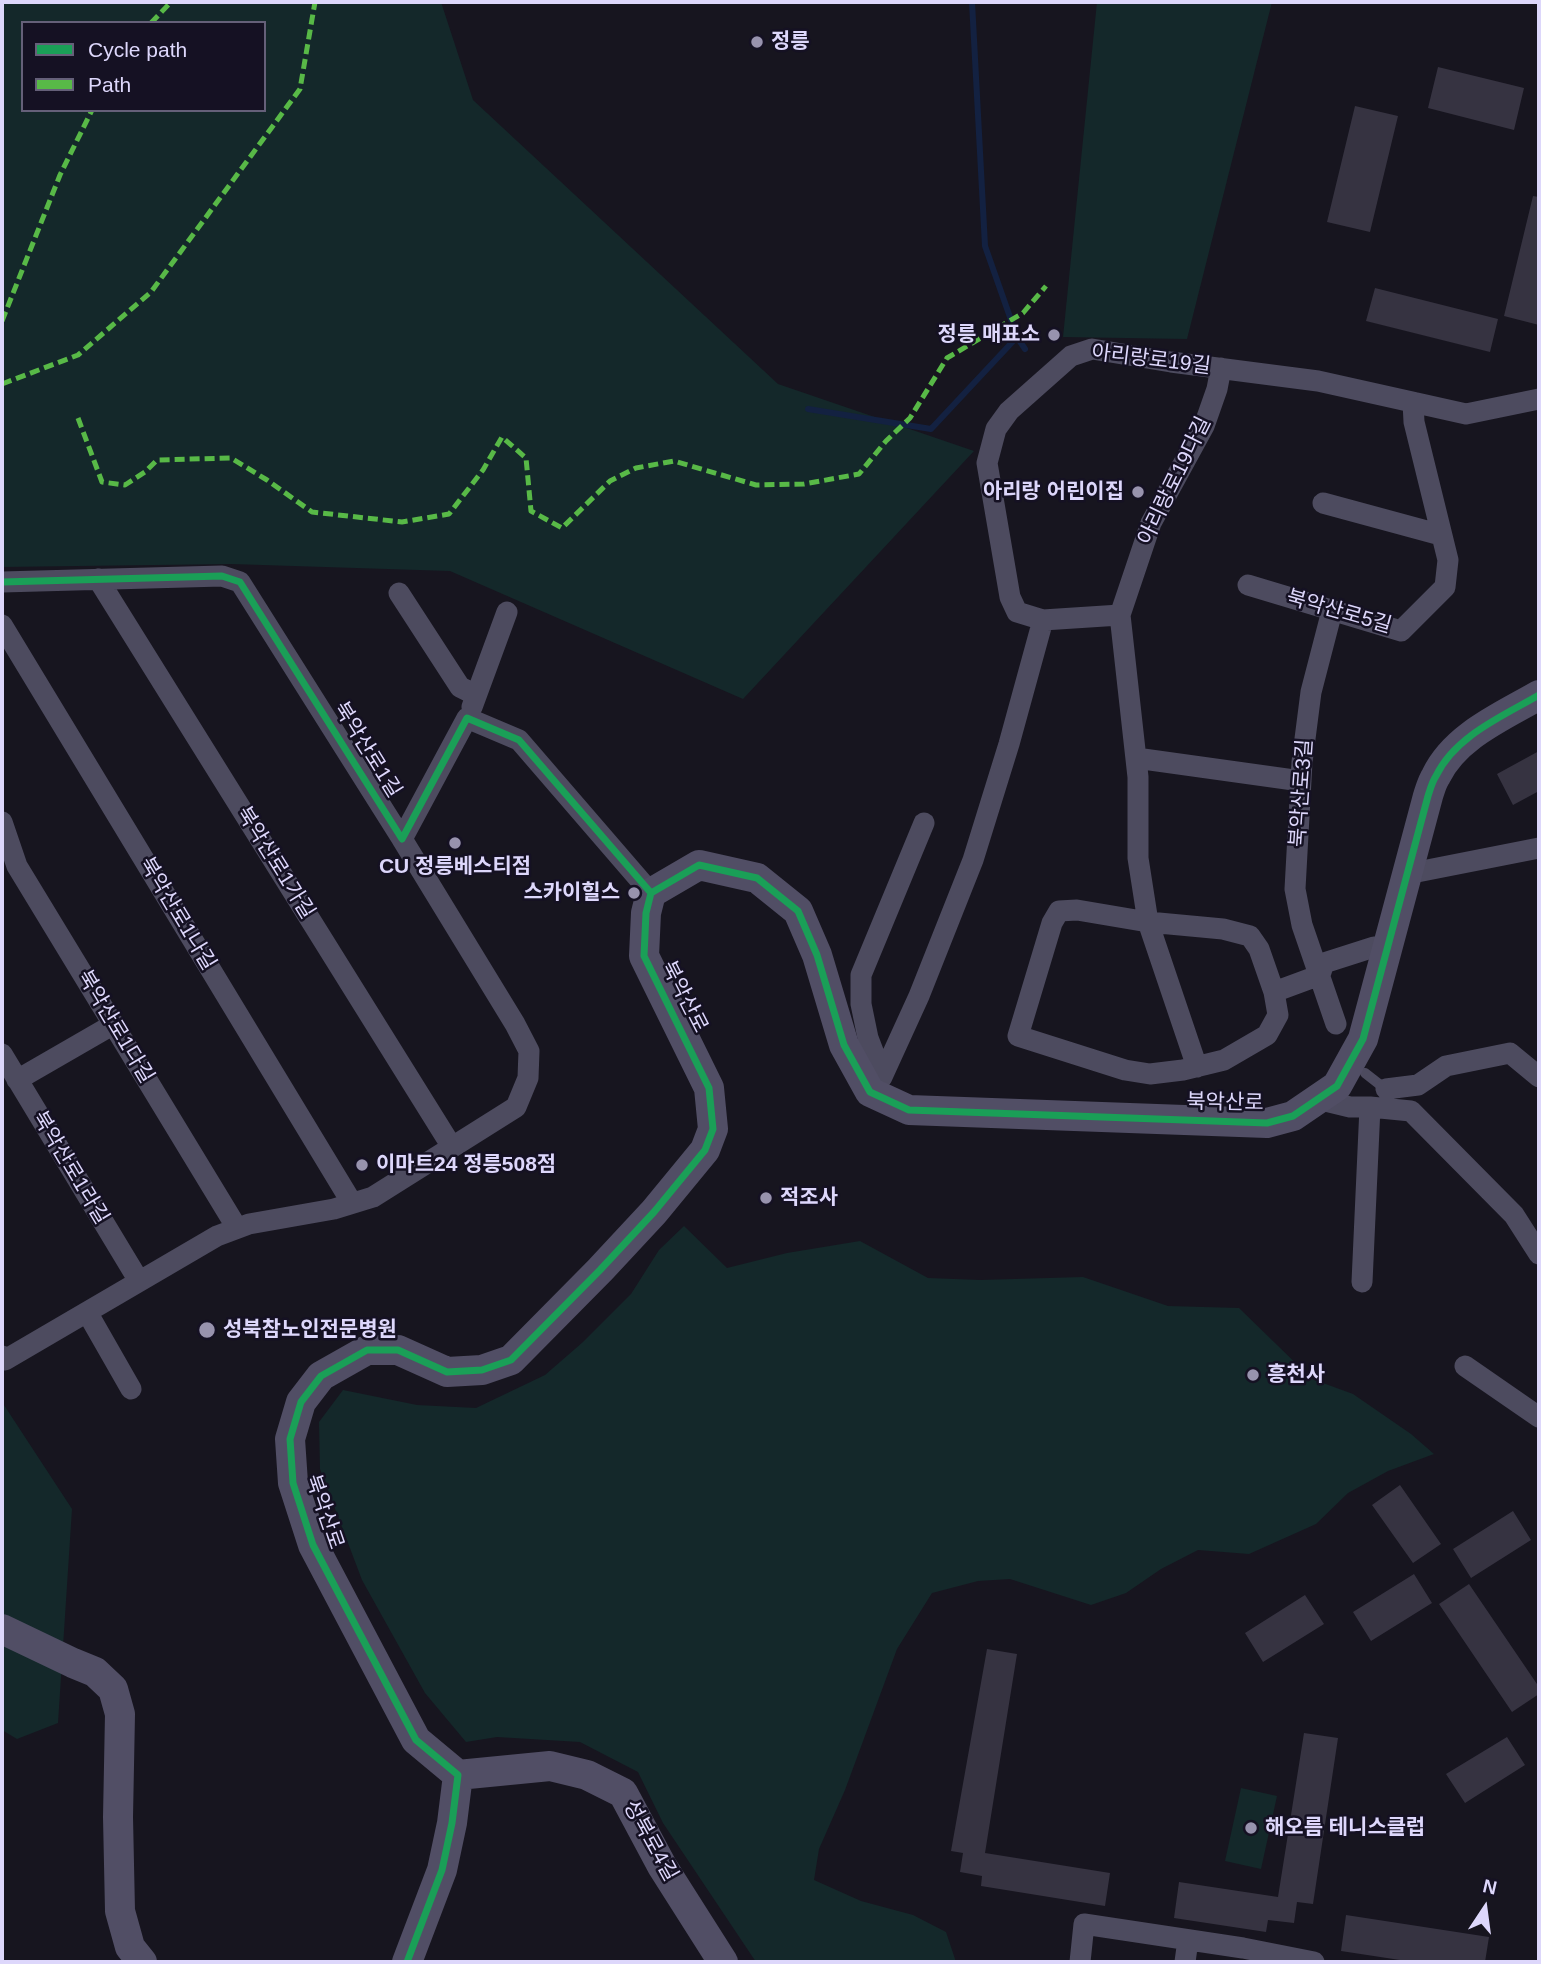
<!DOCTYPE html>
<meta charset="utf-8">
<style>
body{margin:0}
#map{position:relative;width:1541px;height:1964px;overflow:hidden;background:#17151f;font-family:Helvetica,sans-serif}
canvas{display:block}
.frame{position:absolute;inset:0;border:4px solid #ddd7fb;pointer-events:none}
.legend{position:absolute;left:21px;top:21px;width:245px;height:91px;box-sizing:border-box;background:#151123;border:2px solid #656079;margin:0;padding:9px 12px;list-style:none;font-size:21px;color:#ddd7fb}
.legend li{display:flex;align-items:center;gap:14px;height:35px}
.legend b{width:35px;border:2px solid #656079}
.north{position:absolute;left:1450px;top:1873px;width:70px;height:70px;-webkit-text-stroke:5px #151123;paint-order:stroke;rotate:13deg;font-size:19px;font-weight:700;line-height:28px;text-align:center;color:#ddd7fb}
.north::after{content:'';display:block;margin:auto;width:24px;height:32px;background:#ddd7fb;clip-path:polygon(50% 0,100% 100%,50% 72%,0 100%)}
</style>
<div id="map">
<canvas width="1541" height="1964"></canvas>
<div class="frame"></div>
<ul class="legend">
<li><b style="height:9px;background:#1a9f57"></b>Cycle path</li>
<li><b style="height:9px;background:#58b947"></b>Path</li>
</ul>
<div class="north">N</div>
</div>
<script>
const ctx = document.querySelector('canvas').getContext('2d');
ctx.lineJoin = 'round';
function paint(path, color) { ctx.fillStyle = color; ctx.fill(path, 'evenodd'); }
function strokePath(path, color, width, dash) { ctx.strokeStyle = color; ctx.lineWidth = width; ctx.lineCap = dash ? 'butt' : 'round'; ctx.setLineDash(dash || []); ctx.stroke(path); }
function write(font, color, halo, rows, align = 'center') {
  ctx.font = font + ' Helvetica,"Noto Sans KR",sans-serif'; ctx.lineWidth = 5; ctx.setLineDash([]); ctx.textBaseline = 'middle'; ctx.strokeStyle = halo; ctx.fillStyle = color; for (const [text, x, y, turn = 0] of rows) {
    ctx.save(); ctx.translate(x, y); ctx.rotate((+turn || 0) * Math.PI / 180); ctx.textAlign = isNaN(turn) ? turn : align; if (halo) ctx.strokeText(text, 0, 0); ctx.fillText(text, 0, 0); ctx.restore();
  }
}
const green = new Path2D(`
 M2 2H441L473 100 778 384 974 451 743 699 450 571 231 564 2 567ZM23 23H264V110H23Z
 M1097 2H1272L1187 339 1063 337Z
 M684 1226 727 1268 787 1253 860 1241 928 1278 980 1280 1083 1277 1168 1306 1239 1308 1312 1379 1353 1394 1411 1434 1434 1454 1388 1471 1348 1493 1316 1524 1249 1554 1198 1550 1161 1569 1126 1593 1091 1605 1010 1579 978 1581 932 1593 897 1649 845 1790 819 1849 814 1880 861 1901 913 1915 946 1932 956 1962H756L663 1823 638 1772 580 1742 497 1737 466 1742 425 1693 362 1580 320 1469 319 1422 343 1390 417 1405 476 1408 545 1375 583 1342 631 1294 659 1250Z
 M2 1402 72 1509 58 1723 17 1739 2 1730Z
 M1241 1788 1277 1796 1261 1869 1225 1861Z`);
const stream = new Path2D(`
 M972 2 985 246 1017 337 1025 349
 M808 409 931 429 1017 337`);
const building = new Path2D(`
 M1438 67 1524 88 1514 130 1428 108Z
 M1355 106 1398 116 1370 232 1327 222Z
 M1533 196 1539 197V325L1504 316Z
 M1375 288 1498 319 1490 352 1366 321Z
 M1539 751V791L1513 805 1497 774Z
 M1400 1485 1441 1544 1413 1563 1372 1505Z
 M1513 1511 1531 1540 1471 1578 1453 1549Z
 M1414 1574 1432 1603 1371 1641 1353 1612Z
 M1469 1584 1539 1687V1694L1512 1712 1439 1604Z
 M1305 1595 1324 1624 1263 1662 1245 1633Z
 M987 1649 1017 1654 985 1853 1110 1873 1105 1906 981 1886 982 1876 960 1872 963 1853 951 1851Z
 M1304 1733 1338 1738 1313 1904 1297 1902 1294 1923 1268 1920 1266 1932 1174 1918 1179 1882 1278 1897Z
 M1507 1737 1525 1765 1465 1803 1446 1774Z
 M1346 1915 1489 1937 1485 1962H1413L1341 1951Z`);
const lane = new Path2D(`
 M1365 1073 1388 1091`);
const street = new Path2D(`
 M1323 503 1441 535
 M98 579 452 1147
 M2 582 222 576 240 582 402 839 467 718 519 740 651 893
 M1248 585 1401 631 1445 587 1448 560 1414 422 1413 402
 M399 593 460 687 476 695
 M1332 611 1311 692 1302 762 1295 889 1302 925 1336 1024
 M1120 615 1043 620 1017 612 1010 597 987 463 996 429 1009 411 1071 356 1092 349 1171 362 1318 381 1466 414 1539 399
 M2 625 352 1203
 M472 707 507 612
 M1136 758 1301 781
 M2 822 17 866 237 1228
 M1407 874 1539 848
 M1077 910 1148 922 1223 929 1250 936 1259 949 1274 992 1278 1015 1267 1035 1224 1060 1183 1070 1150 1074 1125 1070 1018 1036 1052 923 1059 911Z
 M1274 992 1320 975 1324 963 1374 947 1387 949
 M2 1054 139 1281
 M1197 1067 1148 922 1138 858V777L1120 615 1151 523 1204 426 1217 389 1221 368
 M885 1070 876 1059 868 1038 861 1004V975L924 823
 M17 1080 114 1024
 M1386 1089 1418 1085 1446 1066 1510 1053 1539 1077
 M870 1092 882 1077 919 996 973 860 1009 744 1043 620
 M1317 1099 1350 1107H1370L1411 1111 1514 1215 1539 1254
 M1362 1282 1370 1107
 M87 1312 131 1389
 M2 1356 5 1360 217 1236 249 1224 334 1209 373 1197 516 1107 528 1078 529 1051 515 1024 402 839
 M1465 1366 1539 1417
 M1080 1962 1084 1924 1243 1948 1314 1962
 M1185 1962 1188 1940`);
const secondary = new Path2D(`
 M2 1629 73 1663 95 1672 113 1689 120 1714 118 1817 120 1911 130 1947 142 1962
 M458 1775 550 1766 587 1775 623 1793 662 1866 723 1962
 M407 1962 442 1870 452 1823 458 1775 416 1740 313 1545 293 1483 290 1439 301 1402 321 1376 367 1350H398L447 1372 482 1370 511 1360 600 1270 654 1212 705 1150 713 1129 709 1088 644 956 646 913 651 893 699 865 757 878 798 911 817 955 844 1045 870 1092 909 1110 1267 1123 1293 1116 1337 1086 1363 1039 1428 796C1430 790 1432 782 1436 776 1455 736 1503 716 1539 695`);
const quiet = new Path2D(`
 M151 23 171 2
 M2 321 60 175 92 110
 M2 384 78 355 151 292 300 89 315 2
 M78 418 102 482 125 485 145 472 157 460 231 458 267 480 312 512 402 522 449 514 483 470 502 437 526 458 531 511 562 528 610 481 636 468 674 461 756 485 804 484 859 474 886 441 910 418 947 358 1023 313 1046 286`);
const cycleway = new Path2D(`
 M2 582 222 576 240 582 402 839 467 718 519 740 651 893
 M407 1962 442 1870 452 1823 458 1775 416 1740 313 1545 293 1483 290 1439 301 1402 321 1376 367 1350H398L447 1372 482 1370 511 1360 600 1270 654 1212 705 1150 713 1129 709 1088 644 956 646 913 651 893 699 865 757 878 798 911 817 955 844 1045 870 1092 909 1110 1267 1123 1293 1116 1337 1086 1363 1039 1428 796C1430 790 1432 782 1436 776 1455 736 1503 716 1539 695`);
const markers = [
 [757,42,7,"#9893ae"],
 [1054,335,7,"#9893ae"],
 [1138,492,7,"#9893ae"],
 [455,843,7,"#9893ae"],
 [634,893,7,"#9893ae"],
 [362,1165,7,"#9893ae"],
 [766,1198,7,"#9893ae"],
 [207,1330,9,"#9893ae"],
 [1253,1375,7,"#9893ae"],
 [1251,1828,7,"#9893ae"]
];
const poiNames = [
 ["정릉",771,42],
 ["정릉 매표소",1040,335,"right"],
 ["아리랑 어린이집",1124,492,"right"],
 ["CU 정릉베스티점",455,867,"center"],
 ["스카이힐스",620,893,"right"],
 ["이마트24 정릉508점",376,1165],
 ["적조사",780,1198],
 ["성북참노인전문병원",223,1330],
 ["흥천사",1267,1375],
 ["해오름 테니스클럽",1265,1828]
];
const streetNames = [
 ["아리랑로19길",1151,360,7],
 ["아리랑로19다길",1175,481,-64],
 ["북악산로5길",1339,612,16],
 ["북악산로1길",367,750,58],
 ["북악산로3길",1302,793,-86],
 ["북악산로1가길",275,863,58],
 ["북악산로1나길",177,914,59],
 ["북악산로",684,997,63],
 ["북악산로1다길",115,1027,59],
 ["북악산로",1225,1103,1],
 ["북악산로1라길",70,1168,59],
 ["북악산로",324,1512,71],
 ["성북로4길",650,1841,61]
];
paint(green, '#14282a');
strokePath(stream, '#132141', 6);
paint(building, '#363341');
strokePath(lane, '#4d4b5f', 10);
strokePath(street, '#4d4b5f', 21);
strokePath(secondary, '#514e65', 30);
strokePath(quiet, '#58b947', 5, [10, 5]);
strokePath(cycleway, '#1a9f57', 7);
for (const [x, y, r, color] of markers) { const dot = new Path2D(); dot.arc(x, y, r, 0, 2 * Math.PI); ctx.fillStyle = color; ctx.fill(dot); strokePath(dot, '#151123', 2.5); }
write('bold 21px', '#ddd7fb', '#151123', poiNames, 'left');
write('21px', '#ddd7fb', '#151123', streetNames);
</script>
